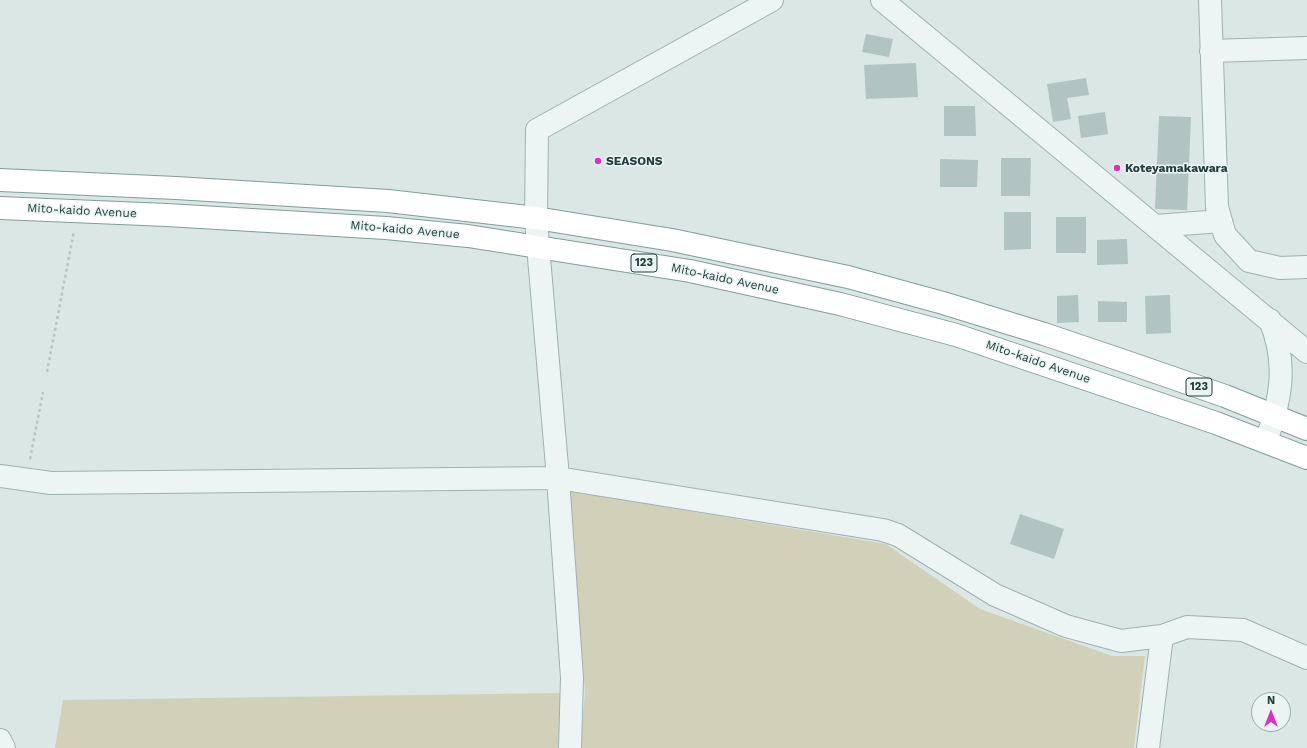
<!DOCTYPE html>
<style>
body{margin:0}
#map{position:relative;width:1307px;height:748px;overflow:hidden;background:#dae7e5;font-family:"Work Sans",sans-serif}
canvas{display:block}
.north{position:absolute;left:1251px;top:692px;width:40px;height:40px;box-sizing:border-box;background:#e9f4f3;border:1px solid #9aaba9;border-radius:50%;rotate:0deg;font-size:11px;font-weight:700;line-height:16px;text-align:center;color:#233d3b}
.north::after{content:'';display:block;margin:auto;width:14px;height:18px;background:#da31c3;clip-path:polygon(50% 0,100% 100%,50% 72%,0 100%)}
</style>
<div id="map">
<canvas width="1307" height="748"></canvas>
<div class="north">N</div>
</div>
<script>
const ctx = document.querySelector('canvas').getContext('2d');
ctx.lineJoin = 'round';
function paint(path, color) { ctx.fillStyle = color; ctx.fill(path, 'evenodd'); }
function strokePath(path, color, width, dash) { ctx.strokeStyle = color; ctx.lineWidth = width; ctx.lineCap = dash ? 'butt' : 'round'; ctx.setLineDash(dash || []); ctx.stroke(path); }
function write(font, color, halo, rows, align = 'center') {
  ctx.font = font + ' "Work Sans",sans-serif'; ctx.lineWidth = 3; ctx.setLineDash([]); ctx.textBaseline = 'middle'; ctx.strokeStyle = halo; ctx.fillStyle = color; for (const [text, x, y, turn = 0] of rows) {
    ctx.save(); ctx.translate(x, y); ctx.rotate((+turn || 0) * Math.PI / 180); ctx.textAlign = isNaN(turn) ? turn : align; if (halo) ctx.strokeText(text, 0, 0); ctx.fillText(text, 0, 0); ctx.restore();
  }
}
const green = new Path2D(`
 M569 491 886 544 980 609 1112 656H1145L1134 748H580L585 693Z
 M562 693 558 748H55L63 700Z`);
const building = new Path2D(`
 M866 34 893 39 889 57 862 52Z
 M916 63 918 97 866 99 864 65Z
 M1086 78 1089 95 1067 98 1071 119 1053 122 1047 84Z
 M944 106H975L976 136H944Z
 M1105 112 1108 134 1081 138 1078 116Z
 M1159 116 1191 117 1187 210 1155 209Z
 M1001 158H1031L1030 196H1001Z
 M940 159 978 160 977 187H940Z
 M1004 212H1031V249L1004 250Z
 M1056 217H1086V253H1056Z
 M1127 239 1128 264 1097 265V240Z
 M1078 295 1079 322 1057 323V296Z
 M1170 295 1171 333 1146 334 1145 296Z
 M1098 301 1127 302V322H1098Z
 M1020 514 1064 529 1054 559 1010 544Z`);
const path = new Path2D(`
 M47 372 74 231
 M30 459 43 392`);
const minor = new Path2D(`
 M882 0 1307 352
 M1210 0 1217 207 1225 235 1249 261 1280 268 1307 267
 M1211 51 1307 48
 M1155 226 1221 221
 M1266 441C1281 400 1288 363 1270 320
 M0 476 51 483 558 478 883 530 898 535 995 595 1066 626 1121 641 1162 636 1187 627 1243 630 1307 658
 M0 740 4 748
 M570 748 572 678 558 478 538 246 536 218 537 130 772 0
 M1148 748 1162 636`);
const highway = new Path2D(`
 M0 180 176 188 388 201 536 218 672 240 848 277 943 303 1044 334 1121 360 1225 396 1307 429
 M0 208 167 215 386 228 468 236 690 271 840 304 956 335 1216 423 1307 458`);
const markers = [
 [598,161,4,"#da31c3"],
 [1117,168,4,"#da31c3"]
];
const shields = [
 [644,263,26],
 [1199,387,26]
];
const shieldNames = [
 ["123",644,263],
 ["123",1199,387]
];
const poiNames = [
 ["SEASONS",606,161],
 ["Koteyamakawara",1125,168]
];
const streetNames = [
 ["Mito-kaido Avenue",82,211,3],
 ["Mito-kaido Avenue",405,230,5],
 ["Mito-kaido Avenue",725,279,12],
 ["Mito-kaido Avenue",1038,362,19]
];
paint(green, '#d1d1ba');
paint(building, '#b1c4c2');
strokePath(minor, '#9fb1af', 24);
strokePath(highway, '#809e9b', 24);
strokePath(path, '#b8c5c4', 2.5, [3, 3]);
strokePath(minor, '#edf5f4', 22);
strokePath(highway, '#fff', 22);
for (const [x, y, r, color] of markers) { const dot = new Path2D(); dot.arc(x, y, r, 0, 2 * Math.PI); ctx.fillStyle = color; ctx.fill(dot); strokePath(dot, '#e9f4f3', 1.5); }
for (const [x, y, w] of shields) { const box = new Path2D(); box.roundRect(x - w / 2, y - 9, w, 18, 3); ctx.fillStyle = '#e9f4f3'; ctx.fill(box); strokePath(box, '#233d3b', 1); }
write('bold 11px', '#233d3b', null, shieldNames);
write('bold 12px', '#233d3b', '#e9f4f3', poiNames, 'left');
write('12px', '#233d3b', '#e9f4f3', streetNames);
</script>
